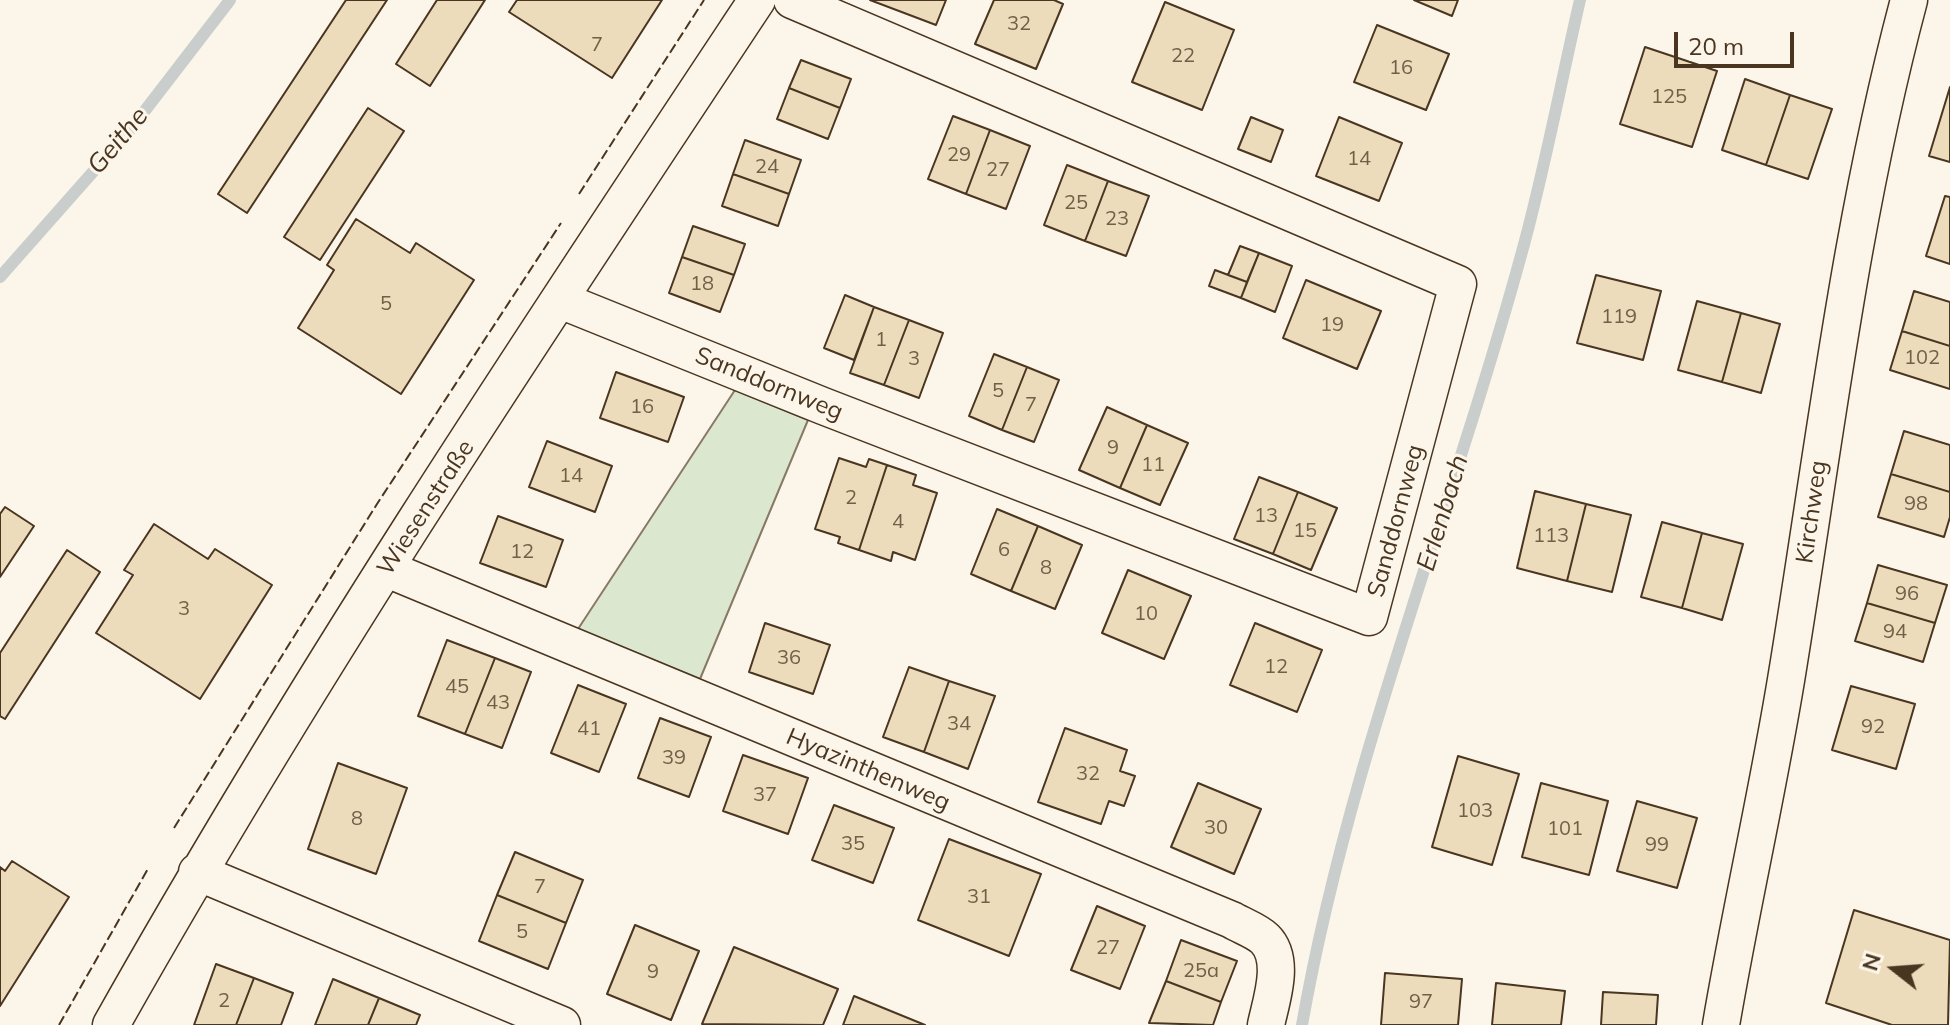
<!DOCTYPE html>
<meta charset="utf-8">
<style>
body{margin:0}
#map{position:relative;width:1950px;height:1025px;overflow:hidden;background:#fbf6e9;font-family:Mulish,sans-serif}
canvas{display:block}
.north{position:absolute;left:1854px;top:929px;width:80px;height:80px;-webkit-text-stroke:6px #fbf6e9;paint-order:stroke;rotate:287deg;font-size:22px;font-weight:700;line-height:32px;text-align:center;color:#4a3520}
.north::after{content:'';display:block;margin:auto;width:28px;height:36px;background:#4a3520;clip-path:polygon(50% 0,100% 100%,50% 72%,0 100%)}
.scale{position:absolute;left:1674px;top:32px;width:120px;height:36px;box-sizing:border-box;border:4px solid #4a3520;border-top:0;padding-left:10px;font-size:24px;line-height:28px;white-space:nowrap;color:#4a3520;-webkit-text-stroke:6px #fbf6e9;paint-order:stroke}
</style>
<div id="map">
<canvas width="1950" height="1025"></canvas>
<div class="north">N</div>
<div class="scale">20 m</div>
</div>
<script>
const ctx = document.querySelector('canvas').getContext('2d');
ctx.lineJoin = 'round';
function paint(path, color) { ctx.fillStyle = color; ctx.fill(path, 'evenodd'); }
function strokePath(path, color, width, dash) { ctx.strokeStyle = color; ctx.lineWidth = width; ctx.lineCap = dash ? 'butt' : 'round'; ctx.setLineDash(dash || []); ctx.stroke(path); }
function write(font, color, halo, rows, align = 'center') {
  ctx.font = font + ' Mulish,sans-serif'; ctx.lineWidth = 6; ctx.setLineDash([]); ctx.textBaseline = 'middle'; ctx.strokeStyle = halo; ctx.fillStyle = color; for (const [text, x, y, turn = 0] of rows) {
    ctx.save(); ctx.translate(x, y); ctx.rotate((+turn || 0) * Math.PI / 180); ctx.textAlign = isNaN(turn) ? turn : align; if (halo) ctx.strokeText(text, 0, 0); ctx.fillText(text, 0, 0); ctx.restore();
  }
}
const green = new Path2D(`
 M735 390 808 420 700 679 578 629Z`);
const stream = new Path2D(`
 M0 277 130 130 230 0
 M1302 1025C1348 763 1450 514 1520 259 1544 174 1560 86 1580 0`);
const building = new Path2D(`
 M346 0H387L247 213 218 194Z
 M437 0H485L430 86 396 64Z
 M517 0H662L612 78 509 12Z
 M870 0H946L936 25Z
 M994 0H1054L1063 4 1036 69 975 44Z
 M1414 0H1458L1452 16Z
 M1165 2 1234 30 1202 110 1132 82Z
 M1377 25 1449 54 1426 110 1354 82Z
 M1645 47 1717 71 1692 147 1620 124Z
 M801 60 851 79 840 108 789 88Z
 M1745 79 1790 95 1766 165 1722 150Z
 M1950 87V162L1929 156Z
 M789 88 840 108 828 139 777 119Z
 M1790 95 1832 109 1808 179 1766 165Z
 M368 108 404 131 320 260 284 237Z
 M953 116 990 130 966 194 928 179Z
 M1251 117 1283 130 1271 162 1238 149Z
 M1339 117 1402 143 1379 201 1316 176Z
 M990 130 1030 146 1006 209 966 194Z
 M745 140 801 160 789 194 733 174Z
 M1067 165 1108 181 1085 241 1044 225Z
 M733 174 789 194 778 226 722 206Z
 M1108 181 1149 196 1126 256 1085 241Z
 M1945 196 1950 197V264L1926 256Z
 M356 219 410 253 416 243 474 280 401 394 298 328 334 270 327 265Z
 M693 226 745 244 734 275 682 257Z
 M1240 246 1259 253 1247 282 1228 275Z
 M1259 253 1292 266 1275 312 1241 298Z
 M682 257 734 275 720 312 669 293Z
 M1215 270 1247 282 1241 298 1209 286Z
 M1596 275 1661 291 1643 360 1577 343Z
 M1306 280 1381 311 1357 369 1283 338Z
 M1914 291 1950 302V346L1902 331Z
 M845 295 874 307 854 360 824 348Z
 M1697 301 1741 313 1722 382 1678 370Z
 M874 307 909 320 884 385 850 373Z
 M1741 313 1780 324 1761 393 1722 382Z
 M909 320 943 333 919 398 884 385Z
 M1902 331 1950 346V389L1890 370Z
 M994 354 1027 367 1002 430 969 416Z
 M1027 367 1059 380 1034 442 1002 430Z
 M616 372 684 397 668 442 600 418Z
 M1107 407 1147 425 1120 488 1079 470Z
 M1147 425 1188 443 1160 505 1120 488Z
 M1904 431 1950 445V492L1891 474Z
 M547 441 612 466 595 512 529 487Z
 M839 458 866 467 869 459 887 465 859 550 838 543 840 537 815 529Z
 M887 465 916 475 913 485 937 493 915 560 893 552 891 561 859 550Z
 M1891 474 1950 492V517L1944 537 1878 517Z
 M1259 477 1298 492 1273 554 1234 539Z
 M1535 491 1586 504 1567 581 1517 568Z
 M1298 492 1337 508 1311 570 1273 554Z
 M1586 504 1631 515 1612 592 1567 581Z
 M5 507 34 526 0 577V514Z
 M997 509 1038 526 1011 591 971 574Z
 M498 516 563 540 546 587 480 563Z
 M1662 522 1702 533 1682 608 1641 597Z
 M154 524 208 559 215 549 272 585 200 699 96 633 133 575 124 570Z
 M1038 526 1082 545 1055 609 1011 591Z
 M1702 533 1743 544 1722 620 1682 608Z
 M67 550 100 572 5 719 0 716V653Z
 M1878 565 1947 585 1935 623 1867 603Z
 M1128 570 1191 596 1164 659 1102 633Z
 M1867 603 1935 623 1923 662 1855 641Z
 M765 623 830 645 813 694 749 672Z
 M1255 623 1322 650 1297 712 1230 685Z
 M447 640 495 658 465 734 418 716Z
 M495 658 531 672 502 748 465 734Z
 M909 667 949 681 924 752 883 737Z
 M949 681 995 696 968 769 924 752Z
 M578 685 626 704 599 772 551 753Z
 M1851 686 1915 704 1896 769 1832 750Z
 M660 718 711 737 689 797 638 778Z
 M1065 728 1127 750 1120 771 1135 776 1124 806 1109 801 1101 824 1038 802Z
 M743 755 808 778 788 834 723 811Z
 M1458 756 1519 774 1492 865 1432 847Z
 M338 763 407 788 376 874 308 849Z
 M1198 783 1261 809 1234 874 1171 847Z
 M1541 783 1608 801 1589 875 1522 857Z
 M1637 801 1697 818 1677 888 1617 871Z
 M834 805 894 828 873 883 812 860Z
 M949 839 1041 874 1009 956 918 920Z
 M515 852 583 880 566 923 497 895Z
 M12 861 69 897 0 1006V867L5 871Z
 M497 895 566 923 548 969 479 941Z
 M1097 906 1145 926 1120 989 1071 970Z
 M1854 910 1950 940 1948 1025H1892L1826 1003Z
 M635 925 699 951 671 1020 607 994Z
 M1181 940 1237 961 1221 1002 1166 981Z
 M734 947 838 989 823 1025 702 1024Z
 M216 964 254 978 236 1025H194Z
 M1385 973 1462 979 1458 1025H1381Z
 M254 978 293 993 281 1025H236Z
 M333 979 379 998 368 1025H315Z
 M1166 981 1221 1002 1213 1025 1149 1023Z
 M1496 983 1565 991 1561 1025H1492Z
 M1603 992 1658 995 1656 1025H1601Z
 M854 996 925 1025H843Z
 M379 998 420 1015 416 1025H368Z`);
const street = new Path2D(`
 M560 300 823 406 1369 617 1458 284 792 0
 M387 569 1232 920C1242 926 1257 931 1265 939 1286 960 1271 1001 1266 1025
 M197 872 562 1025
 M111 1025C309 673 534 336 757 0
 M1721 1025C1741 907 1768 791 1787 674 1824 448 1850 221 1909 0`);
const fence = new Path2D(`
 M579 194 704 0
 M174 828 377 504 561 223
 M59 1025 149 867`);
const numberNames = [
 ["32",1019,24],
 ["7",597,45],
 ["22",1183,56],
 ["16",1401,68],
 ["125",1669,97],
 ["29",959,155],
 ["14",1359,159],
 ["24",767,167],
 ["27",998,170],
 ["25",1076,203],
 ["23",1117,219],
 ["18",702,284],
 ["5",386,304],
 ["119",1619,317],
 ["19",1332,325],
 ["1",881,340],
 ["102",1922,358],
 ["3",914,359],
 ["5",998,391],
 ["7",1031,405],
 ["16",642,407],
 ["9",1113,448],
 ["11",1153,465],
 ["14",571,476],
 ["2",851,498],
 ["98",1916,504],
 ["13",1266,516],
 ["4",898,522],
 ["15",1305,531],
 ["113",1551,536],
 ["6",1004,550],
 ["12",522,552],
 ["8",1046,568],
 ["96",1907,594],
 ["3",184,609],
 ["10",1146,614],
 ["94",1895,632],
 ["36",789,658],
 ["12",1276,667],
 ["45",457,687],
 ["43",498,703],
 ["34",959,724],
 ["92",1873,727],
 ["41",589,729],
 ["39",674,758],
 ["32",1088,774],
 ["37",765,795],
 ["103",1475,811],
 ["8",357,819],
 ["30",1216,828],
 ["101",1565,829],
 ["35",853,844],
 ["99",1657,845],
 ["7",540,887],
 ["31",979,897],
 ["5",522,932],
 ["27",1108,948],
 ["25a",1201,971],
 ["9",653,972],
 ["2",224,1001],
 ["97",1421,1002]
];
const streetNames = [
 ["Sanddornweg",769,384,22],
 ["Wiesenstraße",426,508,-57],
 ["Kirchweg",1812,512,-82],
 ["Sanddornweg",1396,521,-75],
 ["Hyazinthenweg",868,770,23]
];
const waterNames = [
 ["Geithe",118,141,-50],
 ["Erlenbach",1443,513,-73]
];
paint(green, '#dce7d0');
strokePath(green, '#887966', 2);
strokePath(stream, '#c9cecd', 12);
paint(building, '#ecdcbc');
strokePath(building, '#4a3520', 2);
strokePath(street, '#4a3520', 39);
strokePath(street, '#fbf6e9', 36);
strokePath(fence, '#4a3520', 2, [10, 4]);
write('20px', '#725f47', null, numberNames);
write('24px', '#4a3520', '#fbf6e9', streetNames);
write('italic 26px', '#4a3520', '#fbf6e9', waterNames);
</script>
